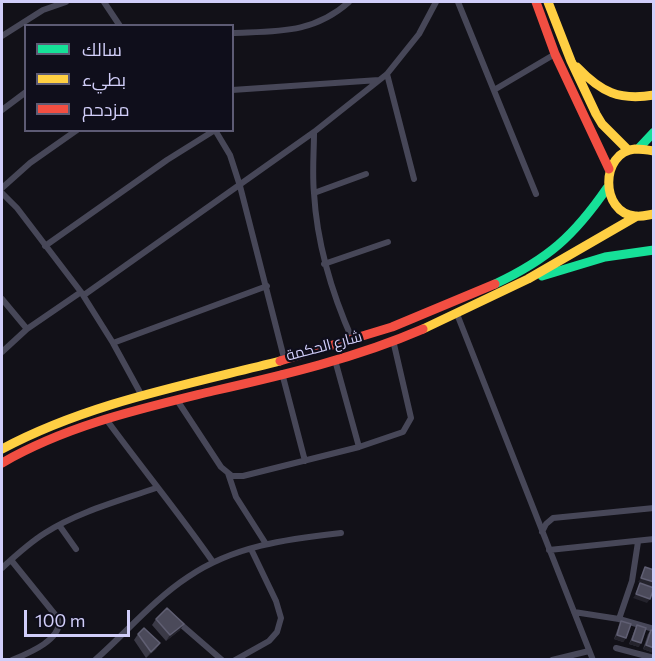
<!DOCTYPE html>
<meta charset="utf-8">
<style>
body{margin:0}
#map{position:relative;width:655px;height:661px;overflow:hidden;background:#121118;font-family:Commissioner,Cairo,sans-serif}
canvas{display:block}
.frame{position:absolute;inset:0;border:3px solid #d1cef9;pointer-events:none}
.legend{position:absolute;left:24px;top:24px;width:210px;height:108px;box-sizing:border-box;background:#0f0e1b;border:2px solid #5d5b74;margin:0;padding:8px 10px;list-style:none;font-size:18px;color:#d1cef9}
.legend li{display:flex;align-items:center;gap:12px;height:30px}
.legend b{width:30px;border:2px solid #5d5b74}
.scale{position:absolute;left:24px;top:610px;width:106px;height:27px;box-sizing:border-box;border:3px solid #d1cef9;border-top:0;padding-left:8px;font-size:18px;line-height:21px;white-space:nowrap;color:#d1cef9;-webkit-text-stroke:4px #0f0e1b;paint-order:stroke}
</style>
<div id="map">
<canvas width="655" height="661"></canvas>
<div class="frame"></div>
<ul class="legend">
<li><b style="height:8px;background:#16e098"></b>سالك</li>
<li><b style="height:8px;background:#ffcf43"></b>بطيء</li>
<li><b style="height:8px;background:#f24e42"></b>مزدحم</li>
</ul>
<div class="scale">100 m</div>
</div>
<script>
const ctx = document.querySelector('canvas').getContext('2d');
ctx.lineJoin = 'round';
function strokePath(path, color, width, dash) { ctx.strokeStyle = color; ctx.lineWidth = width; ctx.lineCap = dash ? 'butt' : 'round'; ctx.setLineDash(dash || []); ctx.stroke(path); }
function paint(path, color) { ctx.fillStyle = color; ctx.fill(path, 'evenodd'); }
function write(font, color, halo, rows, align = 'center') {
  ctx.font = font + ' Commissioner,Cairo,sans-serif'; ctx.lineWidth = 4.5; ctx.setLineDash([]); ctx.textBaseline = 'middle'; ctx.strokeStyle = halo; ctx.fillStyle = color; for (const [text, x, y, turn = 0] of rows) {
    ctx.save(); ctx.translate(x, y); ctx.rotate((+turn || 0) * Math.PI / 180); ctx.textAlign = isNaN(turn) ? turn : align; if (halo) ctx.strokeText(text, 0, 0); ctx.fillText(text, 0, 0); ctx.restore();
  }
}
const street = new Path2D(`
 M104 2 120 26
 M458 2 536 194
 M232 33C277 31 313 34 349 2
 M2 36 43 10 66 2
 M387 74 414 179
 M232 90 379 80
 M494 90 555 54
 M2 110 26 92
 M314 132C314 152 312 173 314 193 317 245 332 294 353 341
 M2 188 30 163 77 130
 M2 193 17 208 81 292 113 343 142 396
 M314 193 366 174
 M45 246 167 160 215 130 230 155 240 186 284 358
 M324 264 388 242
 M84 295 314 132 387 74 419 34 436 2
 M2 299 27 329
 M457 314 593 660
 M113 343 267 286
 M2 352 27 329 81 292
 M335 360 359 447
 M282 373 305 461
 M177 400 221 467 232 476H243L359 447 403 432 411 418 393 340
 M106 419C141 467 179 513 213 562
 M228 473 236 497 266 544
 M59 525 76 549
 M542 532 546 524 553 518 654 508
 M549 550 654 539
 M11 560 57 617C67 638 27 654 12 660
 M2 568C15 556 29 543 45 533 78 512 119 501 156 488
 M574 612 619 619 654 629
 M619 619 632 581 638 542
 M177 621 222 660
 M616 648 654 658
 M95 660C126 633 153 600 188 577 233 546 287 539 341 533
 M235 660 269 641 277 632 281 618 276 601 251 549
 M552 660 589 651`);
const fast = new Path2D(`
 M639 148 654 132
 M542 276 605 257 654 250
 M495 284C548 259 574 236 607 188`);
const slow = new Path2D(`
 M548 2 571 61 596 114 602 124 628 150
 M577 67C601 92 619 101 654 95
 M654 151C648 150 641 149 635 149 600 152 600 213 635 216 641 217 648 215 654 214
 M423 329 528 279 637 216
 M2 449C88 403 186 385 280 361`);
const jam = new Path2D(`
 M536 2 555 54 609 169
 M280 361 392 327 495 284
 M2 463C68 425 140 409 213 391 284 375 356 358 423 329`);
const wall = new Path2D(`
 M156 619 180 630 166 641 152 625Z
 M621 621 626 638 623 642 614 639 619 625Z
 M637 625 639 647 629 644 635 629Z
 M651 630 654 653 643 649 648 634Z
 M138 634 160 643 156 649 146 658 134 640Z`);
const shadedWall = new Path2D(`
 M641 578 654 582 653 587 638 582Z
 M636 594 650 599 647 603 633 598Z
 M184 624 180 630 166 641 170 635Z
 M617 635 626 638 623 642 614 639Z
 M632 640 641 643 639 647 629 644Z
 M160 643 156 649 146 658 151 652Z
 M646 645 654 648V653L643 649Z`);
const building = new Path2D(`
 M645 567 654 570V582L641 578Z
 M640 583 654 588 650 599 636 594Z
 M167 608 184 624 170 635 156 619Z
 M621 621 631 624 626 638 617 635Z
 M637 625 646 628 641 643 632 640Z
 M144 628 160 643 151 652 138 634Z
 M651 630 654 631V648L646 645Z`);
const streetNames = [
 ["شارع الحكمة",324,346,-15]
];
strokePath(street, '#474758', 6);
strokePath(fast, '#16e098', 9);
strokePath(slow, '#ffcf43', 9);
strokePath(jam, '#f24e42', 9);
paint(wall, '#3b3a47');
paint(shadedWall, '#24232c');
paint(building, '#4b4a5a');
strokePath(building, '#605f73', 1.5);
write('15px', '#d1cef9', '#0f0e1b', streetNames);
</script>
